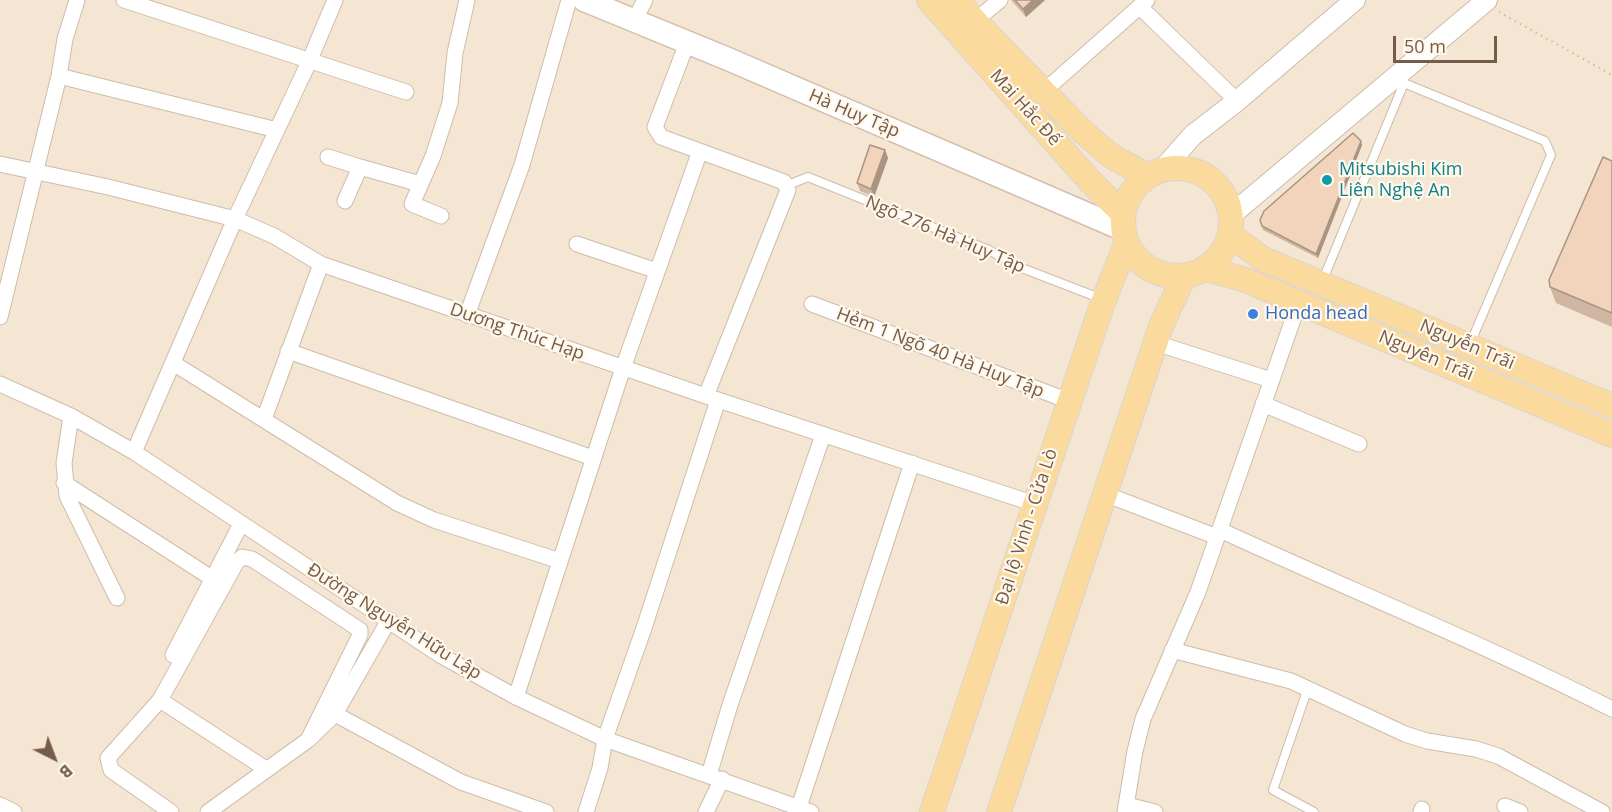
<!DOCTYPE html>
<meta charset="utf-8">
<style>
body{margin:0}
#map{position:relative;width:1612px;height:812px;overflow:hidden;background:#fcf4e5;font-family:"Open Sans",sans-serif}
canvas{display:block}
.north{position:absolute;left:24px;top:728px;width:60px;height:60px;-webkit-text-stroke:4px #fff8eb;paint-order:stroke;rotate:138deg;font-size:16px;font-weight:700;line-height:24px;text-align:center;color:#755b4a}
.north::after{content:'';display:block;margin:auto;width:21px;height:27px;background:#755b4a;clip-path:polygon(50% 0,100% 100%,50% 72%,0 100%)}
.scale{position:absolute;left:1393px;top:36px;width:104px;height:27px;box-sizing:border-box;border:3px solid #755b4a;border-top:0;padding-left:8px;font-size:18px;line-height:21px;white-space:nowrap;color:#755b4a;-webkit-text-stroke:4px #fff8eb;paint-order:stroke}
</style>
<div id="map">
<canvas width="1612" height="812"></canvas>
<div class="north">B</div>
<div class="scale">50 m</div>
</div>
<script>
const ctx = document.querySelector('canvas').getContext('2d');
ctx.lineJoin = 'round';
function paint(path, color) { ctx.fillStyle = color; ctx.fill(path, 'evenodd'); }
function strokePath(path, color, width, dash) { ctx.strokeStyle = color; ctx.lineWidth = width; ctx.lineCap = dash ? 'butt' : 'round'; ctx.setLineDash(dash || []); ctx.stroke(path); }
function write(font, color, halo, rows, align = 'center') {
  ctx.font = font + ' "Open Sans",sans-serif'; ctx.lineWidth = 4.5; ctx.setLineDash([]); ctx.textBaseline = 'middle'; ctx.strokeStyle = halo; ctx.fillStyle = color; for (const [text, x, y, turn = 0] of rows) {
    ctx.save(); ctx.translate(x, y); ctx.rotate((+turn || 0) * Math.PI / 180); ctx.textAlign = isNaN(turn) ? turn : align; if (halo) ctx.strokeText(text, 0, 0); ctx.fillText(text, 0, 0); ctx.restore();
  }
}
const residential = new Path2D(`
 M0 0H1612V812H0Z`);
const path = new Path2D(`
 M1499 12 1612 75`);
const service = new Path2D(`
 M1394 79 1545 141 1551 155 1470 344
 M788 185 808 177 989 250 1014 265 1102 299
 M1322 282 1404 83
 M1308 688 1273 790 1314 812`);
const minor = new Path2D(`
 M124 0 406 92
 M1140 7 1237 101
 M634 21 645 0
 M975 21 1000 0
 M687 43 655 127 661 137 784 182 788 190 706 396
 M59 76 277 130
 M1043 92 1147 0
 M328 157 360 167
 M0 164 108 187 235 219 274 236 321 264 706 396 1035 504
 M345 201 360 167 420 184
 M441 216 412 204 433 156 450 103 455 53 467 0
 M577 244 657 271
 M812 304 1069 401
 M467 315 522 165 569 0
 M0 317 59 76 65 39 77 0
 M1156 343 1271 380
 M288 351 593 458
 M173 363 397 503 434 520 560 561
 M0 384 71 416 134 452 440 655 516 697 605 739 811 812
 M1263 404 1359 444
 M71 416 64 463 67 496 117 598
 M264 419 321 264
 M134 452 235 219 309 62 335 0
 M64 483 213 579
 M1105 494 1217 537
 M1220 530C1350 590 1484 644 1612 709
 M1172 650 1291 681 1405 734 1427 741 1476 749 1498 756 1602 812
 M173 655 241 524
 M516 697 623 368 700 151
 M160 700 266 769
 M335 714 389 620
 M709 775 730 705 823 435
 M0 805 14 812
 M1127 805 1155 812
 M1505 806 1520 812
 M799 807 912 463
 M171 812 111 770 108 758 160 700 236 563 242 557 252 559 360 630V635L308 740
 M208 812 308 740 335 714 461 782 546 812
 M586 812 600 768 605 739 644 628 718 400
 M706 812 722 779
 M1125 812 1135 751 1143 719 1198 592 1299 302
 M1421 812 1422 809`);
const tertiary = new Path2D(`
 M1162 170 1193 135 1237 101 1355 0
 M1231 215 1487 0`);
const secondary = new Path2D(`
 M584 0 728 59 1122 229`);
const primary = new Path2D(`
 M929 0 1090 181 1123 214
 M957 0 975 21 1082 131 1111 156 1148 176
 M1123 222a54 54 0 1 1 108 0a54 54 0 1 1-108 0Z
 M1230 235 1263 259 1612 406
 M1205 269 1243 279 1612 435
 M932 812 1102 305 1126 244
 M999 812 1161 326 1184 276`);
const wall = new Path2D(`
 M1011 0H1045L1026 17Z
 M1362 145 1318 258 1263 230 1260 220Z
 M885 150 888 158 874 197 860 191 857 183Z
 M1612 161V327L1556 303 1550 287Z`);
const shadedWall = new Path2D(`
 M1033 0H1045L1026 17 1023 9Z
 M1361 141 1362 145 1318 258 1316 254Z
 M885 150 888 158 874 197 871 189Z`);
const building = new Path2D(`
 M1015 0H1033L1023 9Z
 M1353 133 1361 141 1316 254 1262 226 1260 220 1264 211Z
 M870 145 885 150 871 189 857 183Z
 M1603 157 1612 161V313L1550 287 1549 280Z`);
const markers = [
 [1327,180,6,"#0f9aa8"],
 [1253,314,6,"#3f7fe0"]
];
const streetNames = [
 ["Mai Hắc Đế",1025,108,48],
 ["Hà Huy Tập",854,114,23],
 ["Ngõ 276 Hà Huy Tập",945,235,23],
 ["Dương Thúc Hạp",517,332,19],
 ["Nguyễn Trãi",1467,345,23],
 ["Hẻm 1 Ngõ 40 Hà Huy Tập",940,353,21],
 ["Nguyên Trãi",1426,356,23],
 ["Đại lộ Vinh - Cửa Lò",1027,527,-72],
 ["Đường Nguyễn Hữu Lập",394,622,32]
];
const cultureNames = [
 ["Mitsubishi Kim",1339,170],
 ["Liên Nghệ An",1339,191]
];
const shopNames = [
 ["Honda head",1265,314]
];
paint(residential, '#f4e6d3');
strokePath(service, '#cebcab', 10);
strokePath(minor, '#cebcab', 17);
strokePath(tertiary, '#cebcab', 22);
strokePath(secondary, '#d3beab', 25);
strokePath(primary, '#dbd4d0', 26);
strokePath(path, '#d7b79f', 2, [1.5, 4.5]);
strokePath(service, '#fff', 8);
strokePath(minor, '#fff', 15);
strokePath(tertiary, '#fff', 20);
strokePath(secondary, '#fff', 22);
strokePath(primary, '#fbdb9d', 24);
paint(wall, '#d0b6a2');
paint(shadedWall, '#a99484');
paint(building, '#f2d4bc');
strokePath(building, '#a99484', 1.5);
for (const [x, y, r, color] of markers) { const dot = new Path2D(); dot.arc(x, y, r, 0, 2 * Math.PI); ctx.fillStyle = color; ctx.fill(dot); strokePath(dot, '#fff8eb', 2); }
write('18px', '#755b4a', '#fff8eb', streetNames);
write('18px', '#0d838f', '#fff8eb', cultureNames, 'left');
write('18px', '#366cbe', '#fff8eb', shopNames, 'left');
</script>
